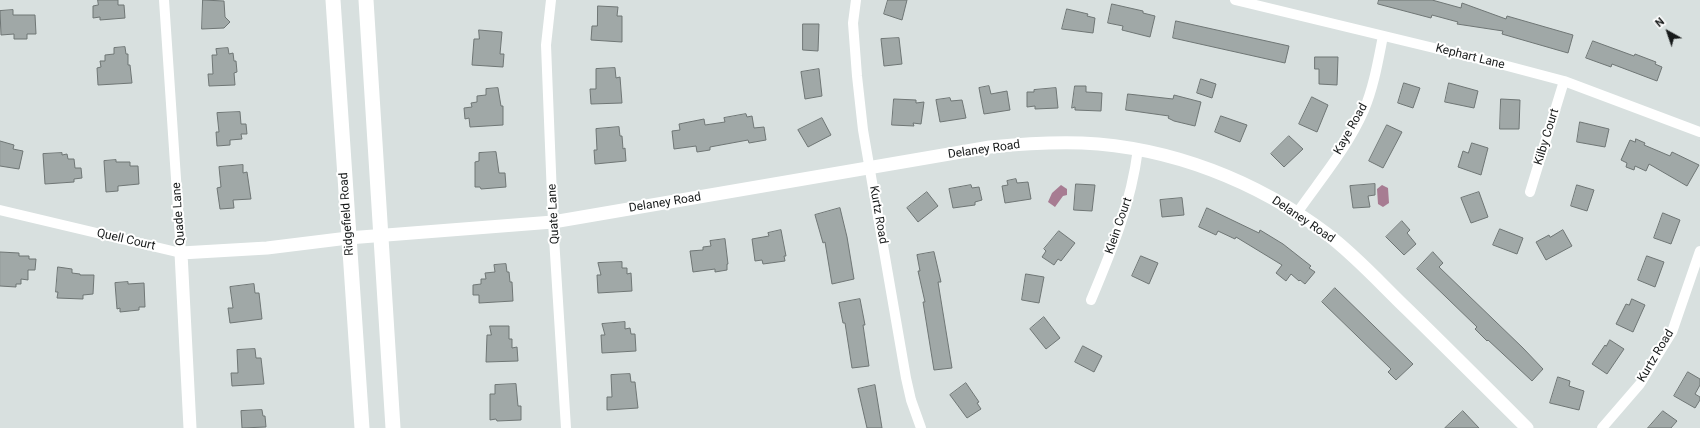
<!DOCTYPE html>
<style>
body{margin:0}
#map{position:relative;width:1700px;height:428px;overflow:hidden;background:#d8e0df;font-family:Roboto,sans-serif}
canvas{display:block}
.north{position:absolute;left:1648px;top:12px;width:40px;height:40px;-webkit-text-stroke:3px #fff;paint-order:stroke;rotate:320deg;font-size:11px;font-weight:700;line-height:16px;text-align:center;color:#171a1a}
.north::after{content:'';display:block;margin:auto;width:14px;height:18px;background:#171a1a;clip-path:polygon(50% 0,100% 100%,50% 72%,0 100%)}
</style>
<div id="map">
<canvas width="1700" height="428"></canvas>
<div class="north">N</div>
</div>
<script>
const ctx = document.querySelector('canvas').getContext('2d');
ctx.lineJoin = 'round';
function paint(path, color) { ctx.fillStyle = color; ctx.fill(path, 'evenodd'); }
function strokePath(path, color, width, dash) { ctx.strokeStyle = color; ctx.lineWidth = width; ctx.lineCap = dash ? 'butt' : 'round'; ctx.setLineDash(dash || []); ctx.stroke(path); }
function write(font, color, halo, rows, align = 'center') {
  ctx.font = font + ' Roboto,sans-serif'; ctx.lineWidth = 4; ctx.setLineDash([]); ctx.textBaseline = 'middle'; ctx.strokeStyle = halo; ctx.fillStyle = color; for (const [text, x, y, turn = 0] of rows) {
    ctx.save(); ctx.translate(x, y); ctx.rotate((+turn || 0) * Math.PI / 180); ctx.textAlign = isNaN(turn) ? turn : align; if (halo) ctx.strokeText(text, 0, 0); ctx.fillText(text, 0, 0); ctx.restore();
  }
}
const water = new Path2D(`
 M1061 185 1067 189V195L1063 196 1055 207 1048 202 1052 193Z
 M1382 185 1388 188 1389 203 1383 207 1378 204 1377 189Z`);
const building = new Path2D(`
 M98 0H118V5H124L125 18 100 20V17L93 18V6L98 5Z
 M203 0 224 1 225 17 230 22 224 28 202 29Z
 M888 0H907L902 20 884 14Z
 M1379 0H1432L1461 8 1462 3 1506 19 1507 16 1573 35 1568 53 1502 34 1503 31 1457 24 1458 22 1432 15 1431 18 1378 4Z
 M1112 4 1143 11V13L1155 16 1150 37 1122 30 1123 26 1108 23Z
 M598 6 618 7 617 16H622V42L591 40 592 26H597Z
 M1067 9 1088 14 1087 16 1095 18 1093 33 1062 29Z
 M13 10V15H35L36 34H27V39H14V34L1 35 0 11Z
 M1176 21 1289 46 1285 63 1173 38Z
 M803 24H819L818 51 803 50Z
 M479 30 502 32 500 54H504L503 67 472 65 474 39H479Z
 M899 38 902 64 884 66 881 39Z
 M1593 41 1634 56 1635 54 1656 62 1655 64 1662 67 1657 81 1612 64 1611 67 1586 58Z
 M125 47 126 54H128V65H130L132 83 98 85 97 68 101 67 100 61H105V55L114 54V48Z
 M228 48 229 54 233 53 234 61H236L237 72 234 73 235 85 209 86 208 74H213L212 55H217L216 49Z
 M1315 57H1338L1337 85 1319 84V69H1315Z
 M615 68 616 78 620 77 622 103 591 104 590 89H596V69Z
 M819 69 822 96 805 99 801 72Z
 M1201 79 1216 84 1212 98 1197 93Z
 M1404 83 1420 88 1413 108 1398 103Z
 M1449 83 1478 91 1474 108 1445 102Z
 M989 86 991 94 1007 91 1010 110 984 114 979 88Z
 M1075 86H1086V92L1102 93 1101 111 1075 110V107L1072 108Z
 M498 88 501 106H503V125L470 127 469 118 465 119 464 108 472 107 471 103 477 102V96L486 95V89Z
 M1056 88 1058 108 1035 109V106L1027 107V92H1034V90Z
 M1128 94 1173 99 1174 95 1201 102 1195 126 1174 121 1168 118 1169 116 1126 110Z
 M1312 97 1328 105 1317 132 1299 124Z
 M950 98 951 101 962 100 966 118 940 122 936 100Z
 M894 99 916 100V103L924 102 921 124 913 123 914 126 892 125Z
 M1501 99 1520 100 1519 129H1500Z
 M240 112 241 124H246L247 134H241L242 139 230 140V145L217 146 216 132H219L217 113Z
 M746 114 747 117 752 116 754 128 764 127 766 140 749 143 748 140 710 147V150L697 152 696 146 674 149 672 131 680 130 679 124 704 119 705 125 725 122 724 118Z
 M1221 116 1247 125 1240 142 1215 132Z
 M822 118 831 135 808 147 798 130Z
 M1580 122 1609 129 1605 147 1577 142Z
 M1387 125 1402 132 1383 168 1369 161Z
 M619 127 620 136H622L623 149 625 148 626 161 595 164 594 150H597L596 129Z
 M1289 136 1303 149 1284 167 1271 154Z
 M1636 139 1645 143 1644 145 1670 156 1672 152 1699 165 1687 186 1649 164 1646 171 1635 166 1634 170 1626 167 1627 163 1621 160 1630 140 1635 142Z
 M0 141 14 145 13 149 23 151 19 169 0 166Z
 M1472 143 1488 148 1481 175 1458 167 1463 151 1468 153Z
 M496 152 499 173H505L506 187 481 189 480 187H475V162L479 161V153Z
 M62 153V155L67 154 68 159H74L75 168H81L82 178 74 179V182L45 184 43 154Z
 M116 160V162H130V166H138L139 184 118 186V191L106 192 104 161Z
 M243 165V173L247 172 251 199 233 200 234 208 220 209 217 188 221 187 219 167Z
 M1016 179 1017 183 1028 182 1031 199 1005 203 1002 186 1008 185 1007 181Z
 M1076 184 1095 185 1092 211 1074 210Z
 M1375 184V195L1368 196 1370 207 1353 208 1350 186Z
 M971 185 972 188 979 187 982 200 975 202V205L953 208 949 189Z
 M1577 185 1594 190 1587 211 1571 206Z
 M927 192 938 206 918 222 907 208Z
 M1479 192 1488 217 1471 223 1461 198Z
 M1182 198 1184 215 1162 217 1160 200Z
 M840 208 847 237 854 279 832 284 825 242 823 243 815 215Z
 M1207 208 1259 233 1260 230 1283 244 1311 266 1309 268 1315 272 1305 284 1300 280 1299 281 1291 274 1286 281 1276 273 1282 265 1236 237 1235 239 1218 231 1216 235 1199 227Z
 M1663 213 1680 220 1671 244 1654 238Z
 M1402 221 1410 230 1407 233 1416 244 1404 255 1386 237Z
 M1500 229 1523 238 1517 254 1493 245Z
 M781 230 786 256H784L785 261 763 264 762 260 755 261 752 239 769 236 768 233Z
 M1563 230 1572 246 1546 260 1536 242 1549 235 1550 237Z
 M1059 231 1075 243 1061 261 1058 259 1054 265 1042 257 1046 251 1044 249Z
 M725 239 728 264H727V270L715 272V269L693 272 690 251 703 250V247L711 246 710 241Z
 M0 252 19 253V256H29V259H36L35 270H28V280L21 279V284H16V287L0 286Z
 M934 252 941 282H938L952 368 934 370 923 302H925L918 271H920L917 255Z
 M1433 252 1443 263 1439 267 1523 348 1543 369 1532 381 1488 340 1487 341 1475 329 1477 327 1417 269Z
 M1141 256 1158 263 1149 284 1132 276Z
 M1647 256 1664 262 1655 287 1638 280Z
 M622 262V268H627V274L631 273 632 291 598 293 597 275H601L598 263Z
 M506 264 507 272H509L510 282H512L513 301 479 303V295H473V285L481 284V279H486L485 273 495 272 494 265Z
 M58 267 72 269V273L80 274V275H94L93 294 83 295V299L57 298 58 292H56Z
 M1026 274 1044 277 1039 303 1022 300Z
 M128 282V284L144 283 145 307H139V310L120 312V308L117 309 115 283Z
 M254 284 255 293H259L262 319 230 323 228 308H233L230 287Z
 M1335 288 1413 364 1396 380 1388 372 1391 369 1322 302Z
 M860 299 865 325H863L869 366 852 368 845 323H843L839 303Z
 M1632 299 1645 305 1633 332 1616 324 1626 304 1629 305Z
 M1044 317 1060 338 1046 349 1030 329Z
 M625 322V329L630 328 631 334H635L636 351 602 353 601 335H605L602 324Z
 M490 326H509V339H512V348L517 347 518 361 486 362 487 335H491Z
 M1610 340 1624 349 1607 374 1592 364 1605 345 1606 346Z
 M1083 346 1102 356 1094 372 1075 362Z
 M255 349 256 358H261L264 384 232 386 231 373H238L237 350Z
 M1688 372 1700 379V385L1695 394 1700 397V400L1695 408 1674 396Z
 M630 374 631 382H635L638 408 607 410V397H612L611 375Z
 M1558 377 1570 381 1569 386 1584 391 1579 410 1550 403Z
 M966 383 979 402 977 403 981 409 967 418 950 395Z
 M516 384 518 406H521V420L497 421 496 419 490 420V394H495V385Z
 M875 385 882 428H867L858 389Z
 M262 410 263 416H265L266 427 242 428 241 411Z
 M1463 411 1479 428H1445Z
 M1663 411 1677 421 1671 428H1648Z`);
const minor = new Path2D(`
 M551 0 546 45 553 222 566 428
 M856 0 853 23 857 76 863 130 906 378 911 400 921 428
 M1235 0 1496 63 1564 81 1700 132
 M1530 192 1564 81
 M0 210 181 253 164 0
 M1297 213C1320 180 1348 147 1364 110 1374 86 1378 61 1383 36
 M1091 300C1112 250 1131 204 1138 149
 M1602 428 1640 384 1672 332 1700 251`);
const tertiary = new Path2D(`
 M190 428 181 253 267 248 348 238 553 222 990 147C1020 144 1051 142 1082 143 1171 147 1257 181 1327 234 1356 256 1381 284 1407 309 1447 348 1487 388 1527 428`);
const secondary = new Path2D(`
 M333 0 362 428
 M366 0 393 428`);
const streetNames = [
 ["Kephart Lane",1470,57,14],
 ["Kaye Road",1351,129,-61],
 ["Kilby Court",1547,137,-73],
 ["Delaney Road",984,150,-8],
 ["Delaney Road",665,203,-9],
 ["Quade Lane",179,214,-94],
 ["Ridgefield Road",347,214,-94],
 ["Quate Lane",554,214,-93],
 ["Kurtz Road",878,215,80],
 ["Delaney Road",1303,220,34],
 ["Klein Court",1119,226,-71],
 ["Quell Court",126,240,13],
 ["Kurtz Road",1656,356,-59]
];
paint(water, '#a77c92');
paint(building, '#a0a8a7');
strokePath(building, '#6f7675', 1);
strokePath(minor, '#fff', 10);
strokePath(tertiary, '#fff', 13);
strokePath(secondary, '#fff', 15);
write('12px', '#171a1a', '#fff', streetNames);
</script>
